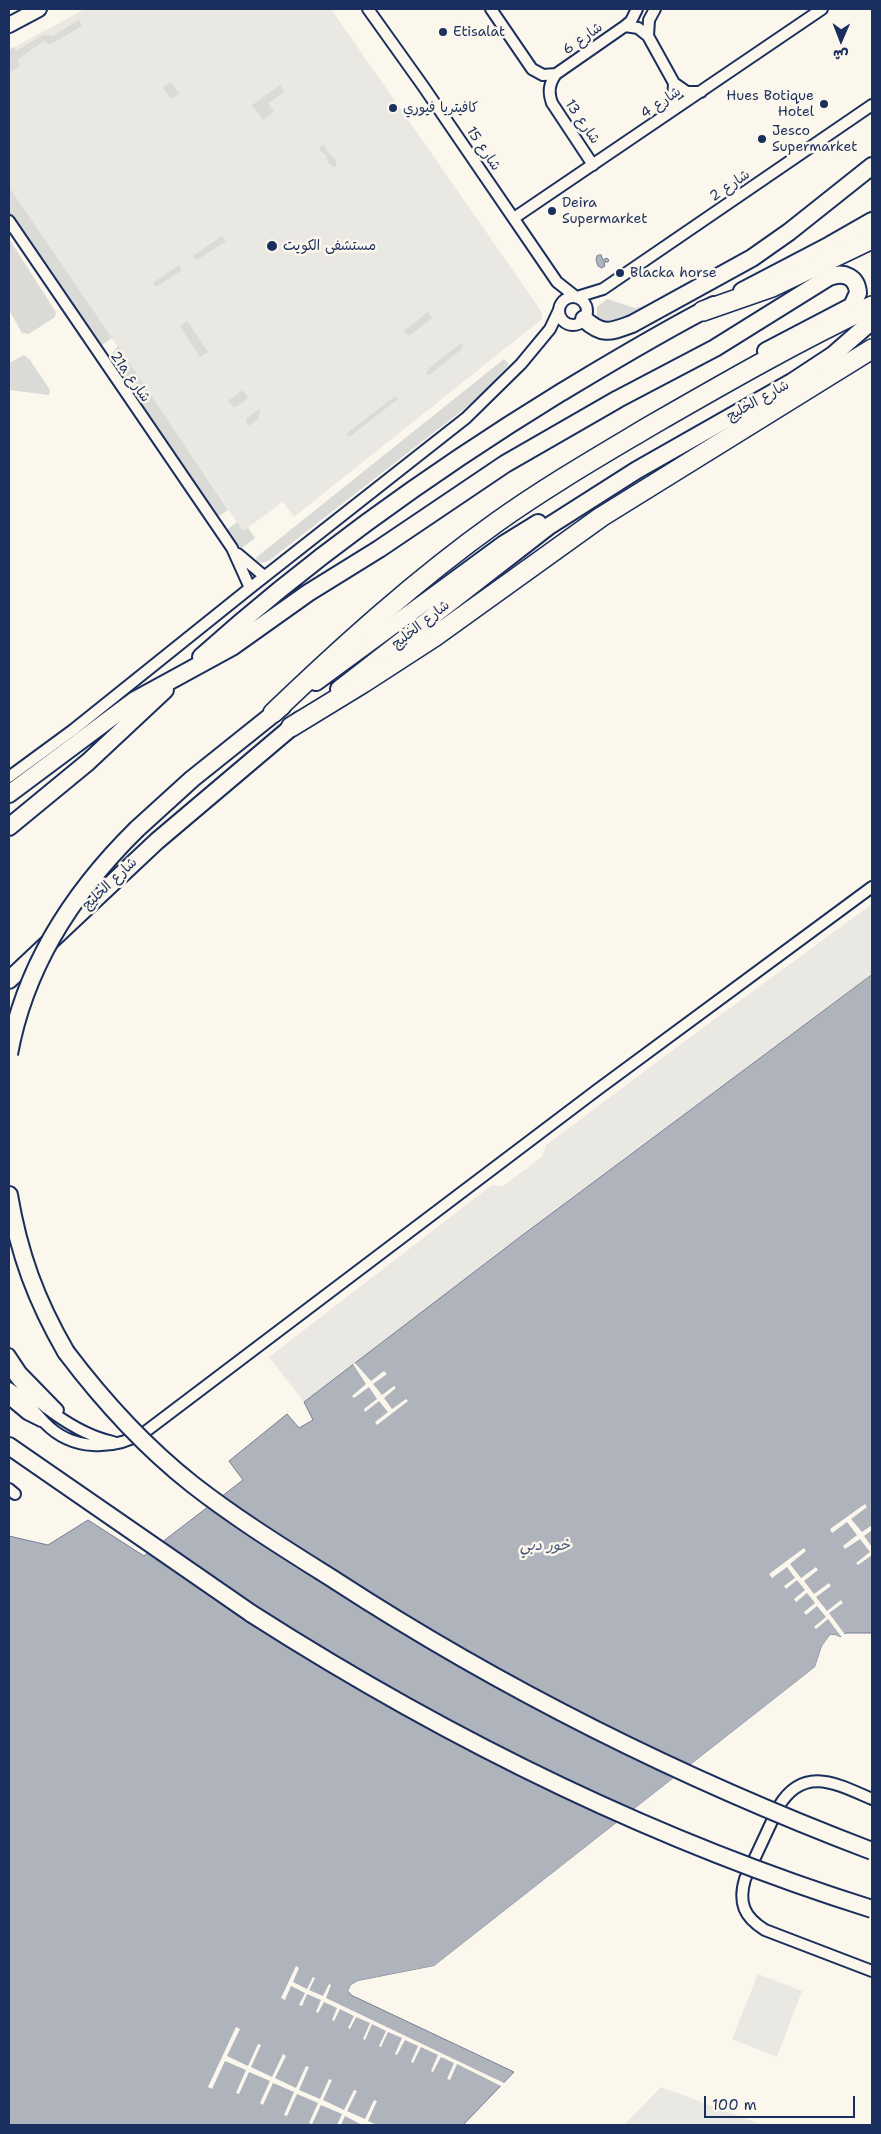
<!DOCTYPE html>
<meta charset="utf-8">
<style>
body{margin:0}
#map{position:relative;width:881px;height:2134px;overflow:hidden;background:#fbf7ec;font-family:"Shantell Sans","Playpen Sans Arabic",sans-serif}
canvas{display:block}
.frame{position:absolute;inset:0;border:10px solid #1b2f5e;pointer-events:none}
.north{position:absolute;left:816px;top:15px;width:50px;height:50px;-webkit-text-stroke:4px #fbf7ec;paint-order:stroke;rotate:181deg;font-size:14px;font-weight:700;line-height:20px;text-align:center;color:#1b2f5e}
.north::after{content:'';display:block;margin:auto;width:18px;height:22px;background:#1b2f5e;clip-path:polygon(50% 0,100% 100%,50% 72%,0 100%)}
.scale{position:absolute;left:704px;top:2096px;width:151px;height:22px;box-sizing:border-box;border:2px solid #1b2f5e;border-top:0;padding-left:6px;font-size:15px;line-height:18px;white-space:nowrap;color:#1b2f5e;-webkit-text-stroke:4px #fbf7ec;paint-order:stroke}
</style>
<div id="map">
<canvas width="881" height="2134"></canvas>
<div class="frame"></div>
<div class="north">ش</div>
<div class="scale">100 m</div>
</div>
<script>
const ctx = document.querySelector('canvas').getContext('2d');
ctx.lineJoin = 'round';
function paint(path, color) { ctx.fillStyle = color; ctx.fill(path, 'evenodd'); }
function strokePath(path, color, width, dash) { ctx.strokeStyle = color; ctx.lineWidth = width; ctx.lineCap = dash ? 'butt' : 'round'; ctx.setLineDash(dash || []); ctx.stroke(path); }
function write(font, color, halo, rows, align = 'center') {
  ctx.font = font + ' "Shantell Sans","Playpen Sans Arabic",sans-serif'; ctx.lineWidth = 5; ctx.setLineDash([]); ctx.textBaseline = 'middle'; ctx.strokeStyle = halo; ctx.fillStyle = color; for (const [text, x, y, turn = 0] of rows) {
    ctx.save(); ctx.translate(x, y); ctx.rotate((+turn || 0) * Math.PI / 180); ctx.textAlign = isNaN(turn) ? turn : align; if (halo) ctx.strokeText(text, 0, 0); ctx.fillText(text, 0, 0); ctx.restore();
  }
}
const built = new Path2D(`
 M85 9H331L537 305 542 313V319L294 517 283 502 243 531 9 187V50Z
 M872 904V975L520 1237 304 1402 269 1357 492 1185 503 1186 542 1157 546 1145 685 1041Z
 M758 1974 802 1991 777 2057 732 2039Z
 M661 2087 763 2125H624Z`);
const green = new Path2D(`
 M79 20 82 26 49 45 45 40 17 60 20 66 9 73V50L13 47 16 51 43 35 53 36Z
 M171 82 179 94 171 99 163 87Z
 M280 85 285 92 268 103 274 112 263 120 252 105Z
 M321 145 325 146 329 154 336 160V166L333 167 327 161 326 155 319 150Z
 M9 187 112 338 102 345 96 342 9 215Z
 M222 236 226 241 197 260 193 256Z
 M9 239 56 312 55 317 29 334 22 333 9 310Z
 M179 265 182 270 156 287 153 283Z
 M607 299 635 308 649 305 614 326 600 321 597 317V307Z
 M428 312 432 318 409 336 404 331Z
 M187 321 208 352 200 357 180 326Z
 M461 343 463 345 461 350 429 375 426 374 428 369Z
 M118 346 228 510 219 516H215L111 364V355Z
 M24 355 30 360 50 390 49 395 9 390V363Z
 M504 359 509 364 488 388 464 409 270 560 262 563 257 561 256 558 258 556Z
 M243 390 248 398 236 407H233L228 401Z
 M395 396 398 399 349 437 346 434Z
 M260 408 259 418 250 425H247L246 419Z
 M237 522 243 531 248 528 255 538 239 550 225 531Z`);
const water = new Path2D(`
 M601 255 603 260 607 258 609 260 608 262H604L605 266 602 268 598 266 596 260 597 256Z
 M872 975V1633H846L840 1637 835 1635H830L822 1646 815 1667 434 1966 358 1981 351 1985 348 1991 351 1995 514 2072 463 2125H9V1536L48 1545 88 1520 144 1556 243 1480 229 1461 287 1414 299 1428 313 1420 304 1402 520 1237Z`);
const pier = new Path2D(`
 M355 1363 371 1381 384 1371 387 1374 373 1384 382 1395 394 1386 396 1388 384 1398 392 1409 406 1399 408 1401 377 1425 375 1422 388 1412 379 1401 365 1412 364 1409 377 1399 369 1387 354 1398 352 1396 366 1384 353 1364Z
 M865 1504 867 1507 851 1519 862 1532 872 1525V1530L864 1536 872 1547V1555L858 1565 856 1563 870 1552 860 1539 845 1549 843 1546 857 1535 847 1522 832 1533 830 1529Z
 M804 1548 806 1551 790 1564 801 1578 816 1567 818 1570 804 1581 814 1594 829 1583 831 1586 816 1597 827 1611 841 1600 843 1603 829 1613 846 1636 843 1639 828 1619 816 1629 814 1627 826 1617 817 1606 806 1615 804 1612 815 1603 807 1593 796 1602 794 1599 805 1590 797 1580 786 1589 784 1586 795 1578 787 1567 772 1578 769 1574Z
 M830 1635H835L840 1637 839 1639 831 1638 824 1648 816 1669 436 1968 359 1983 353 1987 351 1991 357 1995 356 1997 348 1991 351 1985 358 1981 434 1966 815 1667 822 1646Z
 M296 1966 299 1968 293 1982 307 1989 313 1977 315 1978 309 1990 323 1996 329 1984 331 1985 326 1998 506 2084 503 2087 457 2064 450 2080 447 2079 454 2063 441 2057 433 2072 431 2071 438 2055 421 2047 413 2063 411 2062 418 2046 405 2040 397 2055 395 2054 402 2038 388 2032 381 2047 379 2046 386 2031 372 2024 365 2040 363 2039 370 2023 356 2017 350 2029 348 2028 354 2016 340 2009 334 2021 332 2020 337 2008 324 2002 318 2013 316 2012 321 2000 307 1994 302 2006 299 2005 305 1993 291 1986 285 2000 281 1998Z
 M236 2027 240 2029 227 2056 248 2066 258 2044 261 2045 251 2067 272 2077 283 2054 286 2056 275 2078 296 2088 306 2066 309 2067 299 2090 320 2099 329 2079 332 2080 323 2100 344 2110 354 2090 357 2091 347 2111 365 2119 374 2100 377 2101 368 2121 377 2125H362L345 2116 341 2125H337L342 2114 321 2105 312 2124 309 2123 318 2103 297 2094 287 2116 284 2115 294 2092 273 2083 263 2105 260 2103 270 2081 249 2072 239 2094 236 2093 246 2070 225 2061 212 2089 208 2087Z`);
const street = new Path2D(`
 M368 9 423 86 557 282 576 297
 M491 9 532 69 543 75 556 74
 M625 26 638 28 648 36 674 83 673 102 667 113
 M648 36 649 20 655 9
 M674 83 687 92H701
 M593 165 552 103C548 92 549 84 556 74L625 26 631 21 637 9
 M514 218 822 9
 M9 221 232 548 250 588
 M559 311a14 14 0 1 1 28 0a14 14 0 1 1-28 0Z
 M577 297 603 289 872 105
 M238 554 264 576
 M9 777 73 730 250 588 466 418 521 364 550 329 559 310
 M9 1354 21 1372 58 1410
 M9 1368C28 1400 77 1434 113 1442
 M9 1388C24 1398 33 1410 45 1423 72 1451 113 1451 145 1432L597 1090 872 887
 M9 1399 27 1414 41 1421
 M9 1489 15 1494
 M872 1799C837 1784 804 1765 779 1806L745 1879C738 1903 744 1917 765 1930L872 1971`);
const secondary = new Path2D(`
 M9 25 39 9`);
const primary = new Path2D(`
 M742 291 830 245 872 221
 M584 319C603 336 610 332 632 324L752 258 789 232 872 166
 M201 657C312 557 433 471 560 393 610 363 661 332 714 305
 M316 682 504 544 538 523
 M339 689 549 526 637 470 792 382 833 355 872 321
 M9 794 135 700 232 647 308 593 379 549 505 464 618 399 715 348 829 277C844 271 857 277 858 293L852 306 766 351
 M9 827 88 762 165 690
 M137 829 192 779 282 707
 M9 980 157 841 300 720
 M9 1195C19 1254 36 1300 66 1352
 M9 1446 252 1614`);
const highway = new Path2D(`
 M703 311 772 287 872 239
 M273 713C344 645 417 579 497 522 546 487 598 457 650 426 723 384 796 342 872 306
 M291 727 363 683 434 637 601 517 872 349`);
const primaryBridge = new Path2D(`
 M9 1054C25 966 74 891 137 829
 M66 1352C103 1401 144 1446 192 1484 238 1520 287 1550 336 1581 504 1690 685 1780 872 1851
 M252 1614C446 1738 652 1840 872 1909`);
const markers = [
 [443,32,5,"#1b2f5e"],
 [824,104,5,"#1b2f5e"],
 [393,108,5,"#1b2f5e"],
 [762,139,5,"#1b2f5e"],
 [552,211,5,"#1b2f5e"],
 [272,246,6,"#1b2f5e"],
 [620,273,5,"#1b2f5e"]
];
const poiNames = [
 ["Etisalat",453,32],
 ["Hues Botique",814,96,"right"],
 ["Hotel",814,112,"right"],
 ["كافيتريا فيوري",403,108],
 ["Jesco",772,131],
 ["Supermarket",772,147],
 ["Deira",562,203],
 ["Supermarket",562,219],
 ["مستشفى الكويت",283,246],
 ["Blacka horse",630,273]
];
const streetNames = [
 ["شارع 6",583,39,-35],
 ["شارع 4",661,103,-34],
 ["شارع 13",582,122,56],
 ["شارع 15",483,149,56],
 ["شارع 2",730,186,-34],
 ["21a شارع",130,377,55],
 ["شارع الخليج",758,401,-29],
 ["شارع الخليج",421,625,-38],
 ["شارع الخليج",110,884,-43]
];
const waterNames = [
 ["خور دبي",545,1546]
];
paint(built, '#eae8e2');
paint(green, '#dadad7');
paint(water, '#afb3bb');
strokePath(water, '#747e96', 1);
paint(pier, '#fbf7ec');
strokePath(street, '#1b2f5e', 14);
strokePath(secondary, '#1b2f5e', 18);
strokePath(primary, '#1b2f5e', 20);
strokePath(highway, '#1b2f5e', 22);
strokePath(street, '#fbf7ec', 10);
strokePath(secondary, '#fbf7ec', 14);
strokePath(primary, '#fbf7ec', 16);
strokePath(highway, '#fbf7ec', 19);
strokePath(primaryBridge, '#1b2f5e', 20, []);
strokePath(primaryBridge, '#fbf7ec', 16);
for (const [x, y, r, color] of markers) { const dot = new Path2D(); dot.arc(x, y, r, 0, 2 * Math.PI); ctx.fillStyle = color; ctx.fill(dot); strokePath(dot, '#fbf7ec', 2); }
write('14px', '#1b2f5e', '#fbf7ec', poiNames, 'left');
write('14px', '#1b2f5e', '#fbf7ec', streetNames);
write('italic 15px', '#47577a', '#fbf7ec', waterNames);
</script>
